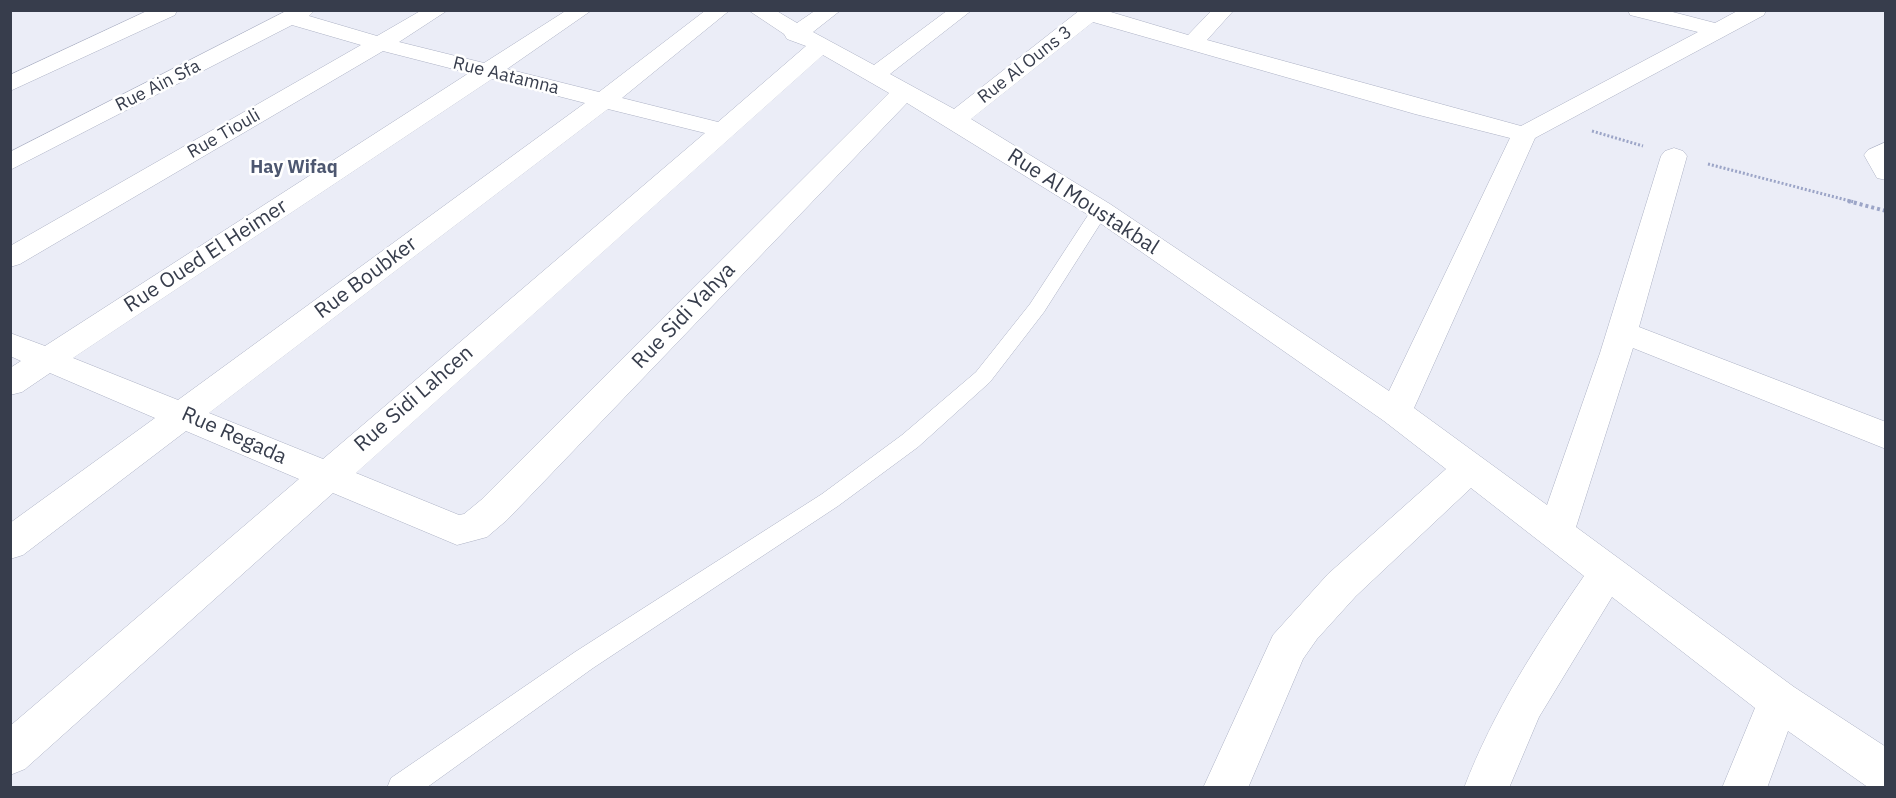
<!DOCTYPE html>
<style>
body{margin:0}
#map{position:relative;width:1896px;height:798px;overflow:hidden;background:#ebedf7;font-family:"IBM Plex Sans",sans-serif}
canvas{display:block}
.frame{position:absolute;inset:0;border:12px solid #373d4c;pointer-events:none}
</style>
<div id="map">
<canvas width="1896" height="798"></canvas>
<div class="frame"></div>
</div>
<script>
const ctx = document.querySelector('canvas').getContext('2d');
ctx.lineJoin = 'round';
function strokePath(path, color, width, dash) { ctx.strokeStyle = color; ctx.lineWidth = width; ctx.lineCap = dash ? 'butt' : 'round'; ctx.setLineDash(dash || []); ctx.stroke(path); }
function paint(path, color) { ctx.fillStyle = color; ctx.fill(path, 'evenodd'); }
function write(font, color, halo, rows, align = 'center') {
  ctx.font = font + ' "IBM Plex Sans",sans-serif'; ctx.lineWidth = 5; ctx.setLineDash([]); ctx.textBaseline = 'middle'; ctx.strokeStyle = halo; ctx.fillStyle = color; for (const [text, x, y, turn = 0] of rows) {
    ctx.save(); ctx.translate(x, y); ctx.rotate((+turn || 0) * Math.PI / 180); ctx.textAlign = isNaN(turn) ? turn : align; if (halo) ctx.strokeText(text, 0, 0); ctx.fillText(text, 0, 0); ctx.restore();
  }
}
const pathFar1 = new Path2D(`
 M1592 131 1643 146
 M1708 164 1854 202`);
const path = new Path2D(`
 M1848 201 1886 211`);
const service = new Path2D(`
 M1100 205 1109 210 1044 312 990 382 918 447 838 506 593 668 426 788H387L391 778 575 652 822 494 902 435 976 372 1030 304 1094 206Z`);
const minor = new Path2D(`
 M149 10H177L175 15 10 91V75Z
 M288 10H315L309 16 377 36 422 10H448L399 42 484 63 567 10H592L507 69 599 92 706 10H730L622 98 718 122 806 46 787 39 784 34 748 10H775L797 23 816 10H841L813 32 874 65 948 10H972L890 74 954 109 1080 10H1104L1188 35 1212 10H1234L1207 40 1521 126 1698 32 1630 15 1628 10H1665L1715 23 1739 10H1766L1764 15 1535 138 1414 408 1547 505 1600 353 1661 156 1665 151 1674 148 1683 151 1687 156 1639 327 1886 422V449L1633 348 1576 527 1794 687 1886 747V788H1869L1788 731 1767 788H1722L1755 708 1612 597 1539 717 1509 788H1464C1494 710 1537 644 1584 576L1471 488 1356 596 1317 639 1303 659 1248 788H1203L1273 635 1328 574 1446 469 1384 421 1090 216 907 103 507 520 487 537 457 545 333 493 25 769 10 775V726L299 479 186 431 23 555 10 559V523L155 418 50 373 22 392 10 395V368L21 361 10 356V333L45 346 469 73 383 51 20 264 10 267V246L361 45 292 25 10 170V152ZM1093 22 1415 114 1510 138 1389 391 1110 204 971 119ZM823 55 889 93 481 500 464 514 459 515 356 473ZM492 79 585 103 178 400 73 358ZM608 109 705 133 323 459 209 413Z
 M1886 142V180L1877 178 1864 155 1868 150Z`);
const farStreetnames = [
 ["Rue Al Ouns 3",1025,65,-38],
 ["Rue Aatamna",506,76,14],
 ["Rue Ain Sfa",158,86,-27],
 ["Rue Tiouli",224,134,-30]
];
const farNeighbourhoodnames = [
 ["Hay Wifaq",294,168]
];
const streetNames = [
 ["Rue Al Moustakbal",1083,202,33],
 ["Rue Oued El Heimer",206,256,-33],
 ["Rue Boubker",366,278,-37],
 ["Rue Sidi Yahya",684,316,-46],
 ["Rue Sidi Lahcen",414,399,-41],
 ["Rue Regada",234,436,24]
];
strokePath(service, '#acb1c4', 1);
strokePath(minor, '#acb1c4', 1);
strokePath(pathFar1, '#9ca5c7', 3, [2, 2]);
strokePath(path, '#9ca5c7', 4, [3, 3]);
paint(service, '#fff');
paint(minor, '#fff');
write('18px', '#373d4c', '#fff', farStreetnames);
write('bold 18px', '#4d5770', '#fff', farNeighbourhoodnames);
write('21px', '#373d4c', '#fff', streetNames);
</script>
